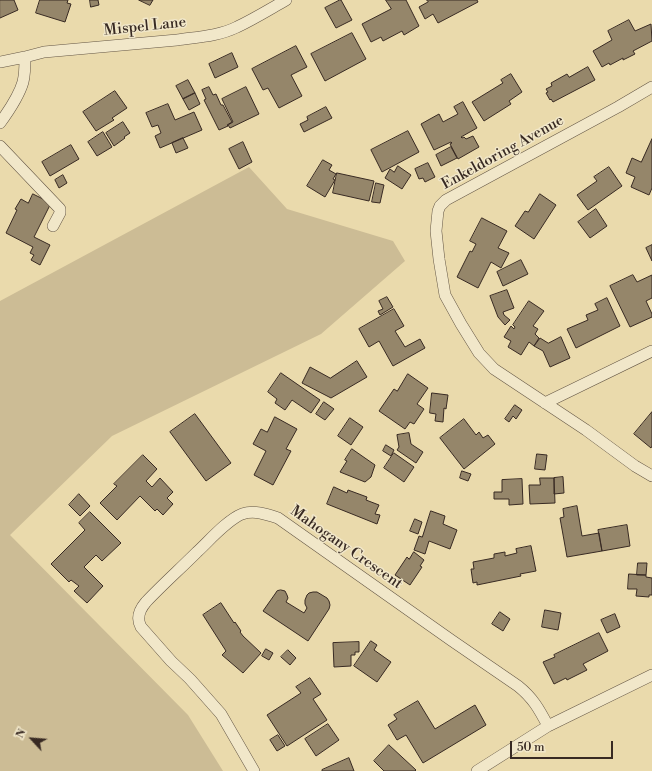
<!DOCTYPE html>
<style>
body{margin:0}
#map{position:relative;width:652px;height:771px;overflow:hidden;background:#eadaac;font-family:"Libre Bodoni",serif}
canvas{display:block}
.north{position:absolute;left:12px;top:719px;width:40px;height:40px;-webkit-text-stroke:3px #f1e7c9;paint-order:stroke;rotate:296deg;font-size:11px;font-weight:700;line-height:16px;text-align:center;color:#382a23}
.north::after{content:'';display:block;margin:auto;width:14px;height:18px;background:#382a23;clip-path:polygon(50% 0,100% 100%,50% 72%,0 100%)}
.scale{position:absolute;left:510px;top:741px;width:103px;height:18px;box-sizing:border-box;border:2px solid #382a23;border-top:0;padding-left:5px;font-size:12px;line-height:14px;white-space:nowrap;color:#382a23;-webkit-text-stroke:3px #f1e7c9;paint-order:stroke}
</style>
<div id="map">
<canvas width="652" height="771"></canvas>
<div class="north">N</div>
<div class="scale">50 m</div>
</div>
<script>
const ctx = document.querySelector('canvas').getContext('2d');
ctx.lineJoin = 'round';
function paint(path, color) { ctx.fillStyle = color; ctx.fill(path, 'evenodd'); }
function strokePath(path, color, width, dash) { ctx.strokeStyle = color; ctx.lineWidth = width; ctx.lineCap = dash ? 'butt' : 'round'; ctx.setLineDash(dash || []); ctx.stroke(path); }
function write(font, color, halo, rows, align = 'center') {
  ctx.font = font + ' "Libre Bodoni",serif'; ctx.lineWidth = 3; ctx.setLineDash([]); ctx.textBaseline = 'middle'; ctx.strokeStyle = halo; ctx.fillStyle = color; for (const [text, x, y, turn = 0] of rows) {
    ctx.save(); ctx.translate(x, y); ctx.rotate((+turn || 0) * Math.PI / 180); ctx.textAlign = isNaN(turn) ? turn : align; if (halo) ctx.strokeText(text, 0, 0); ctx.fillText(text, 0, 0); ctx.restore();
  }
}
const green = new Path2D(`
 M249 167 287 209 393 241 405 261 321 334 112 436 10 535 188 715 223 771H0V301Z`);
const building = new Path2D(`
 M0 0H14L18 10 0 18Z
 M40 0H68L67 3 71 4 65 22 36 13Z
 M90 0H98L99 5 91 7Z
 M139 0H153L150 5Z
 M340 0H341L352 20 336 28 325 8Z
 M386 0H406L419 26 404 35 402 31 383 41 381 37 371 42 362 24 391 9Z
 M427 0H477L478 2 438 23 433 14 425 19 419 7 428 2Z
 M629 20 635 31 651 24 652 41 633 51 635 54 623 60V58L610 65 609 63 602 67 593 51 612 40 608 31Z
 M352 33 366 59 325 81 311 54Z
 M296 46 307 67 291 75 302 96 279 108 268 88 263 90 252 69Z
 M232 53 238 67 215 78 209 64Z
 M588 67 595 80 553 102 551 99 550 100 546 93 548 92 546 89 552 86 551 83 567 74 569 77Z
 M511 74 522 92 509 101 511 104 484 121 472 102 503 83 501 80Z
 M188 80 195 93 183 99 176 86Z
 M209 87 213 95 216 94 221 105H223L232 122 227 125 228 126 219 130 204 100 206 99 202 90Z
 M246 87 259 114 230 128 228 125 233 122 222 99Z
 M115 91 127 108 112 118 114 120 96 131 83 112Z
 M195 93 200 104 189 110 183 99Z
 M463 102 477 128 461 137 462 138 464 137 466 139 473 136 479 147 458 159 450 144 452 143 451 142 434 150 421 124 439 114 443 122 458 114 454 107Z
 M168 104 175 120 194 112 202 130 160 148 155 136 161 133 158 125 152 127 146 113Z
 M326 107 332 118 304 132 300 124 308 120 307 117Z
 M123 122 130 133 124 137 125 138 114 146 106 133Z
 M408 131 419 152 382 172 371 150Z
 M103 132 112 147 97 156 88 142Z
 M183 138 188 148 176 153 172 143Z
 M652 139V188L649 195 631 187 635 177 626 173 632 158 641 162Z
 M243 142 252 162 239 169 229 149Z
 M71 145 79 159 50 176 42 162Z
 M451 147 457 158 441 166 436 155Z
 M323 160 332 165 329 170 336 174 333 179 335 180 325 197 307 186Z
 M428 163 435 177 425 182 423 178 419 179 415 169Z
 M398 166 411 175 402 189 385 178 390 169 394 172Z
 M609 167 622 186 588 210 577 195 597 181 594 177Z
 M337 173 374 181 369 201 333 193Z
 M63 175 67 183 59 188 55 180Z
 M376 183 384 185 380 203 372 202Z
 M33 194 51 203 34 237 50 245 40 265 31 260 34 255 30 253 33 247 6 233 17 210 15 209 21 199 28 203Z
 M540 194 556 205 534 239 515 226 525 211 528 212Z
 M596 209 607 226 590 238 578 222Z
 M482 218 507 231 498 248 509 253 501 268 491 262 478 288 457 277 470 251 472 252 476 244 470 241Z
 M652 245V261L646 248Z
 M521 260 528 274 503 286 497 272Z
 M633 275 637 282 652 275V298L646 301 652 314V317L630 327 610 286Z
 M507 290 514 308 503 312 504 315 510 320 505 325 498 317 490 296Z
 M387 297 393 307 380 315 378 311 383 309 379 301Z
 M607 298 620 326 576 348 567 329 588 320 586 315 598 310 595 304Z
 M529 301 544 311 533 326 538 329 535 334 539 338 534 346 529 342 521 355 508 347 511 341 504 337 511 326 514 329 515 327 513 325Z
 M394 309 404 326 395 331 405 347 420 339 425 348 393 366 379 341 369 347 359 329Z
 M561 337 570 358 550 367 543 351 534 346 540 338 548 343Z
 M357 361 367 377 331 398 302 383 310 367 330 378Z
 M281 373 320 400 311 413 292 400 285 410 275 403 277 399 268 392Z
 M408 374 428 388 417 404 424 409 414 424 410 422 405 429 379 411 394 389 397 391Z
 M432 393 448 395 446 409 444 408 443 422 435 421 436 414 430 413Z
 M324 402 334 409 325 420 316 414Z
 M515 405 522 410 516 419 513 416 509 422 505 419Z
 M652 412V446L651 448 634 434Z
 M195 414 231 463 206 481 170 432Z
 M275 417 297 429 286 449 291 451 273 485 254 475 266 451 253 444 261 429 267 432Z
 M350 418 363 427 351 445 338 436Z
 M464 419 476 435 479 432 483 438 488 435 495 444 464 469 440 438Z
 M409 433 411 444 423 452 416 463 397 450 399 447 397 435Z
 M386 445 394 450 391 456 383 451Z
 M352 449 375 465 371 477 365 482 340 472 347 461 345 460Z
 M394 453 414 467 404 482 384 468Z
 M537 454 547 455 545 470 535 469Z
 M143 455 157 469 146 481 152 487 160 478 173 492 167 498 173 504 163 515 157 509 155 511 140 496 117 520 100 503 117 486 114 484Z
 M462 471 471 474 468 481 460 478Z
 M563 477 564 493 554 494V478Z
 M540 478H554L555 503 530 504 529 485H540Z
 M522 479 523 504 509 505V499H494V492H502V480Z
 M334 487 347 493 348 490 367 497 366 500 379 505 375 514 380 515 377 524 327 504Z
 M79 494 90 506 80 516 69 505Z
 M577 506 582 536 599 533 602 551 567 557 560 518 564 517 563 509Z
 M431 511 445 516 443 524 457 530 450 549 429 541 425 554 414 550 419 536 422 537Z
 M90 512 121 543 102 561 96 555 84 567 103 586 87 603 74 591 79 586 71 580 69 582 51 564 85 530 79 523Z
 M415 519 422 522 418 534 410 531Z
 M627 525 630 546 602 551 598 530Z
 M531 546 536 571 520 574 521 576 477 585V582L473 583 471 569H474L473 562 494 558V554L505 552V556L517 553 516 549Z
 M414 552 424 560 420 566 422 567 410 585 395 575 407 557 409 559Z
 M638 563H647L646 575H637Z
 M629 574 646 575V577L652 578V595H649V597L636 596 637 589H628Z
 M281 590 285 591 287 595 288 598 286 602 304 613 307 608 305 604V600L307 595 309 593 313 592H317L327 598 329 601 330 605 329 609 308 641 263 611 275 594 277 591Z
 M221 603 234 623 235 622 241 631 240 632 243 636 261 653 243 673 222 655 226 651 203 615Z
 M545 610 561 613 558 630 542 627Z
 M500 612 510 619 503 631 492 624Z
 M615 614 620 627 607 633 601 620Z
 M599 633 608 651 583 664 587 670 567 680 566 678 554 684 543 662 555 657 554 655Z
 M371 641 377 645 374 650 391 662 377 682 354 666Z
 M359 642V652H355V655H351V666L334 667 333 643Z
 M266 649 273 653 269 660 262 656Z
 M288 650 296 658 290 665 281 657Z
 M310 678 321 694 313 699 327 720 287 746 267 715 301 693 296 687Z
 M418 701 435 729 475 705 486 725 423 763 406 735 397 740 388 725 397 719 394 715Z
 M328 724 339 740 316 756 305 739Z
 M278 735 285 746 277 751 270 740Z
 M389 745 416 770 415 771H384L374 761Z
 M349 758 354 771H322V770Z`);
const street = new Path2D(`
 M0 62 25 57 44 52 177 40C197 37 219 36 237 27 254 19 270 9 286 0
 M652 87 618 107 446 200 440 206 438 211 436 231 439 259 445 295 461 324 479 353 494 369 586 430 635 466 652 476
 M0 123C8 112 19 96 23 82 25 74 25 65 25 57
 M0 146 60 209V213L53 226
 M545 403 652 351
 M254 771 221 714 190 679 171 661 141 627C136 618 140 609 146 602 162 585 180 569 197 552 209 541 227 520 242 514 254 510 266 514 278 518L451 640 518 686C533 698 539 709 548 726
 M477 771 548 726 652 675`);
const streetNames = [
 ["Mispel Lane",145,27,-6],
 ["Enkeldoring Avenue",503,153,-29],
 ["Mahogany Crescent",346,548,35]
];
paint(green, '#ccbc95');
paint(building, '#95866a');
strokePath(building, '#382a23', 1);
strokePath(street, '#645645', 12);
strokePath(street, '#f1e7c9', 11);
write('15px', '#382a23', '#f1e7c9', streetNames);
</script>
